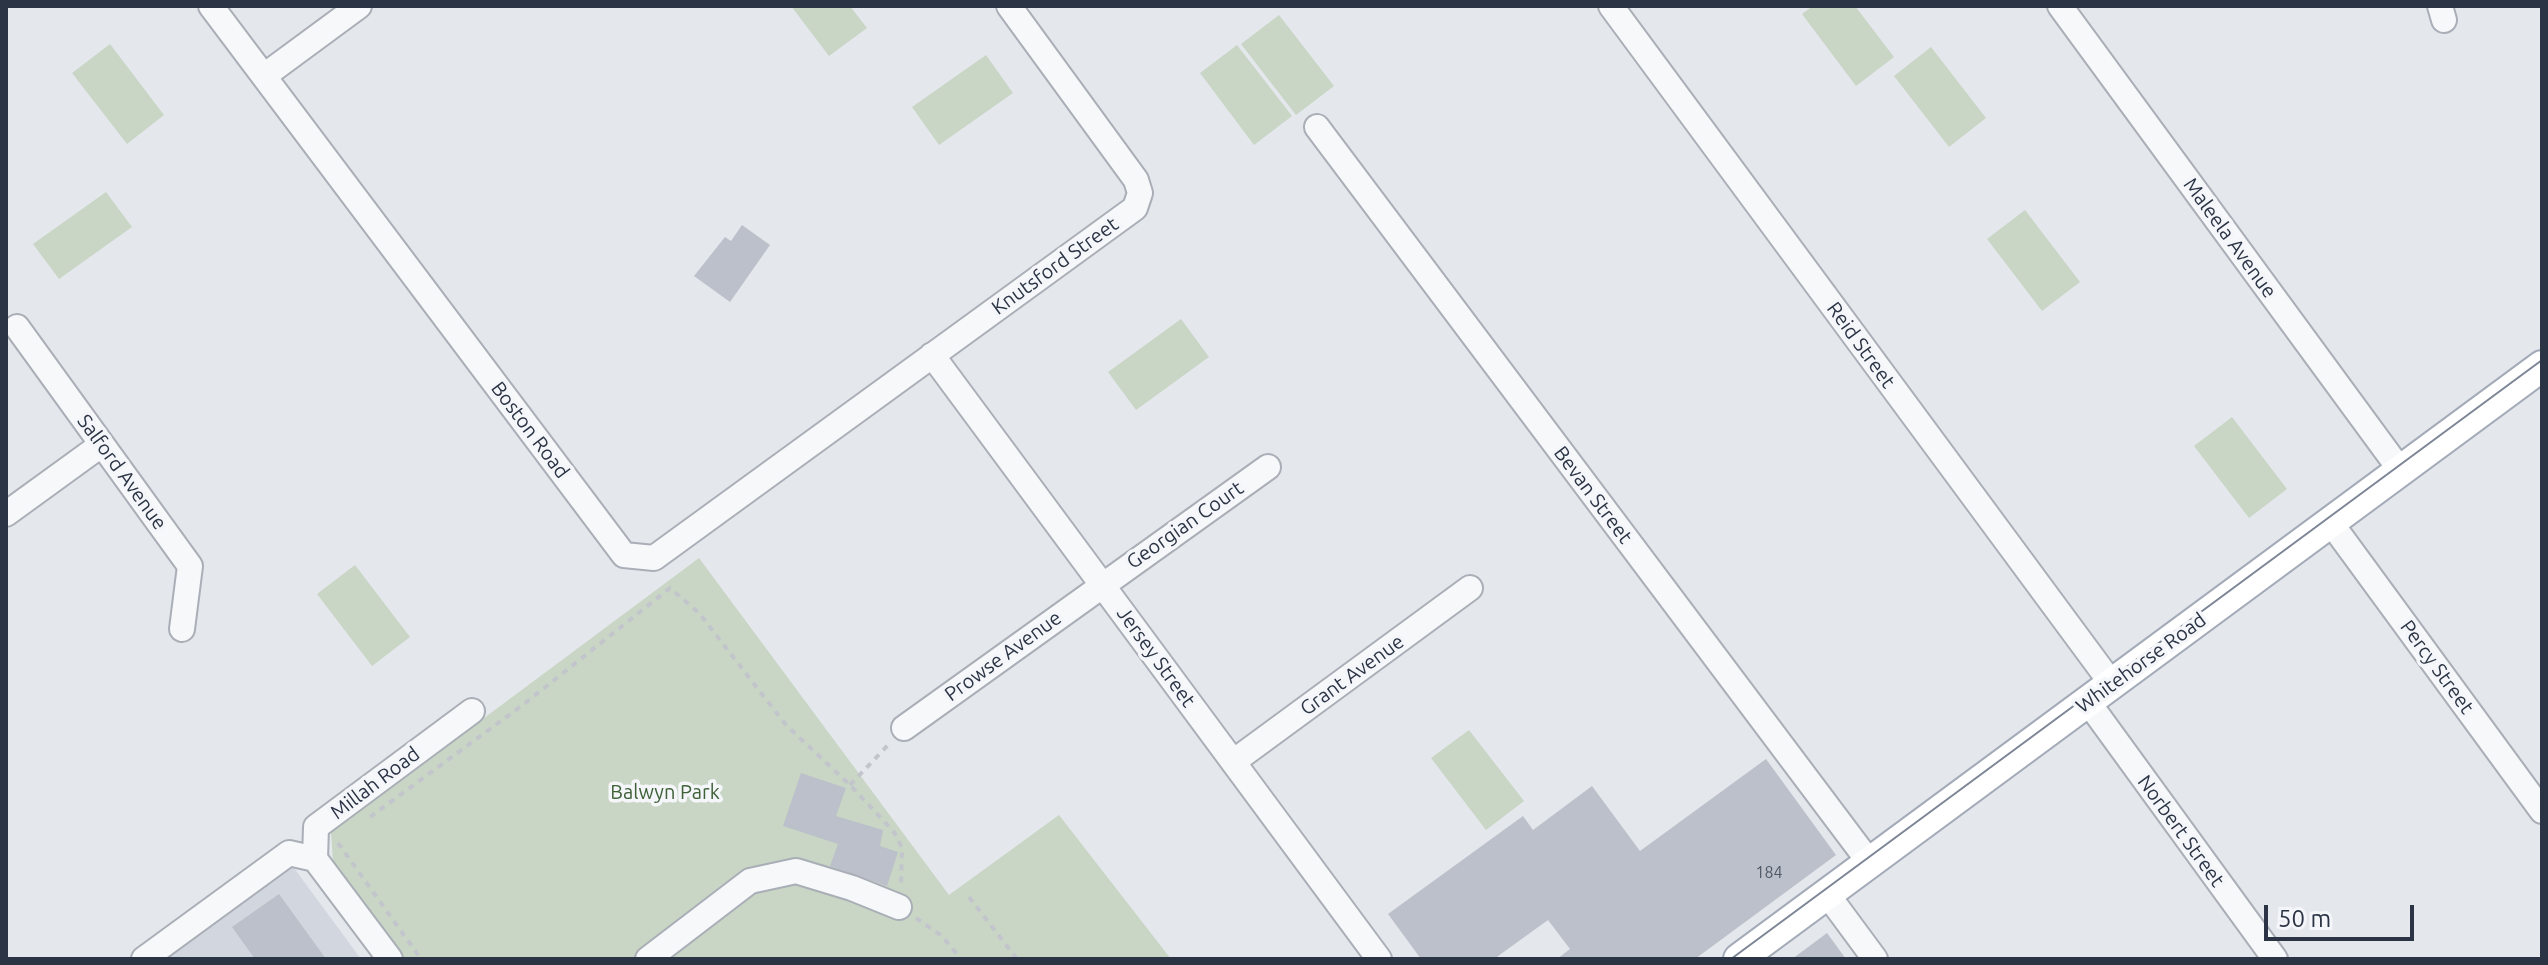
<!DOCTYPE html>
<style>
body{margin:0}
#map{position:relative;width:2548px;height:965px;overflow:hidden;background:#e4e7ec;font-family:Ubuntu,sans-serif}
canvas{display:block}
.frame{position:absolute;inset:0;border:8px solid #2b3445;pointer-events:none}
.scale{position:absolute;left:2264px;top:905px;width:150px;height:36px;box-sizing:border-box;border:4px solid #2b3445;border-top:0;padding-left:10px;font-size:24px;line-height:28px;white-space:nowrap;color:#2b3445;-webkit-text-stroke:6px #f4f6f9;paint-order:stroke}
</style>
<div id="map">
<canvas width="2548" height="965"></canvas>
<div class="frame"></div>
<div class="scale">50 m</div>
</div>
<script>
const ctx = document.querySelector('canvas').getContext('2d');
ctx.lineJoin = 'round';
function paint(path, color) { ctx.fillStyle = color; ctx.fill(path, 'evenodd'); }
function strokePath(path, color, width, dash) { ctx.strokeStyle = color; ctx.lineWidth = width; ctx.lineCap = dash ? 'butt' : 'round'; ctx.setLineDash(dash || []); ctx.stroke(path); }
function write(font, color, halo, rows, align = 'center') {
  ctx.font = font + ' Ubuntu,sans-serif'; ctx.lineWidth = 7; ctx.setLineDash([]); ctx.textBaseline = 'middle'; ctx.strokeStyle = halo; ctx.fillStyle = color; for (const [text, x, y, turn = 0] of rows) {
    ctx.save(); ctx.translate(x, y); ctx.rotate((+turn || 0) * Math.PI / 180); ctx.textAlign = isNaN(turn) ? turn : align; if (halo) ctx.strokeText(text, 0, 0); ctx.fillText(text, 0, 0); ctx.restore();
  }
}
const built = new Path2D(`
 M291 864 361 959H165Z`);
const green = new Path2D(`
 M791 6H850L867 28 829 56Z
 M1813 6H1855L1894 57 1856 86 1802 14Z
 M1279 15 1334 86 1296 115 1241 44Z
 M110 44 164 115 127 144 72 73Z
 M1237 45 1292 116 1254 145 1200 73Z
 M1931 47 1986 118 1949 147 1894 76Z
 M986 55 1013 93 939 145 912 107Z
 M106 192 132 227 59 279 33 244Z
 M2025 210 2080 282 2042 311 1987 239Z
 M1181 319 1209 357 1136 410 1108 372Z
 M2232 417 2287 489 2249 518 2194 446Z
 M699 558 949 895 1059 815 1171 959H405L333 862 331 832Z
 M355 565 410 637 372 666 317 594Z
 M1469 730 1524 801 1486 830 1431 758Z`);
const building = new Path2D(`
 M742 225 770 245 730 302 694 276 725 237 731 241Z
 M1766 759 1836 855 1695 959H1557L1570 949 1548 920 1494 959H1421L1388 914 1523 816 1533 830 1592 786 1640 851Z
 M801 773 846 788 836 816 883 830 880 846 898 852 887 886 830 866 838 844 783 826Z
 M279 894 326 959H255L232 927Z
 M1827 933 1846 959H1792Z`);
const path = new Path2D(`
 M850 785 890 743
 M370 817 524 704 670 588 699 613 786 725 850 785 894 832 902 848 901 887
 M338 843 421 959
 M969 897 1017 959
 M916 918 942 936 961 959`);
const minor = new Path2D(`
 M211 6 624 555 654 558 1135 208 1140 193 1136 180 1009 6
 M1611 6 2112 684
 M2060 6 2401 471
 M2440 6 2444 20
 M264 76 359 6
 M1317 127 1870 863
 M17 327 190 566 182 629
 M932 355 1379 959
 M6 514 101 445
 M2331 523 2542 811
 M2088 702 2275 959
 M904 728 1268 467
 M1233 762 1470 588
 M315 859 316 827 472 711
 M315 859 390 959
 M1827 894 1875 959
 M144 959 289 853 315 859
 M648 959 750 881 796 871 852 888 899 907`);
const major = new Path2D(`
 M1739 959 2542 366`);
const tram = new Path2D(`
 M1731 959 2542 360`);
const numberNames = [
 ["184",1769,873]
];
const streetNames = [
 ["Maleela Avenue",2230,238,54],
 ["Knutsford Street",1055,266,-36],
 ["Reid Street",1861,345,54],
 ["Boston Road",530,430,53],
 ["Salford Avenue",122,472,54],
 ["Bevan Street",1593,495,53],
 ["Georgian Court",1185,525,-35],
 ["Prowse Avenue",1003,656,-36],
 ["Jersey Street",1156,657,54],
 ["Whitehorse Road",2141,663,-36],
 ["Percy Street",2437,667,54],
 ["Grant Avenue",1352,675,-36],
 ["Millah Road",375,783,-37],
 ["Norbert Street",2181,831,54]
];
const parkNames = [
 ["Balwyn Park",665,792]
];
paint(built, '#d2d6de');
paint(green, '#c9d6c5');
paint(building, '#bbc0ca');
strokePath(minor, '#a9aeb7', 28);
strokePath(major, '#a3abb8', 34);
strokePath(path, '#c2c5cb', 4, [6, 6]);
strokePath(minor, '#f7f8fa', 24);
strokePath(major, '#fff', 30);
strokePath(tram, '#7d8696', 2);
write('16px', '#4f5766', null, numberNames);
write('20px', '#2b3445', '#f4f6f9', streetNames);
write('20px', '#3f6138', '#f4f6f9', parkNames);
</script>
